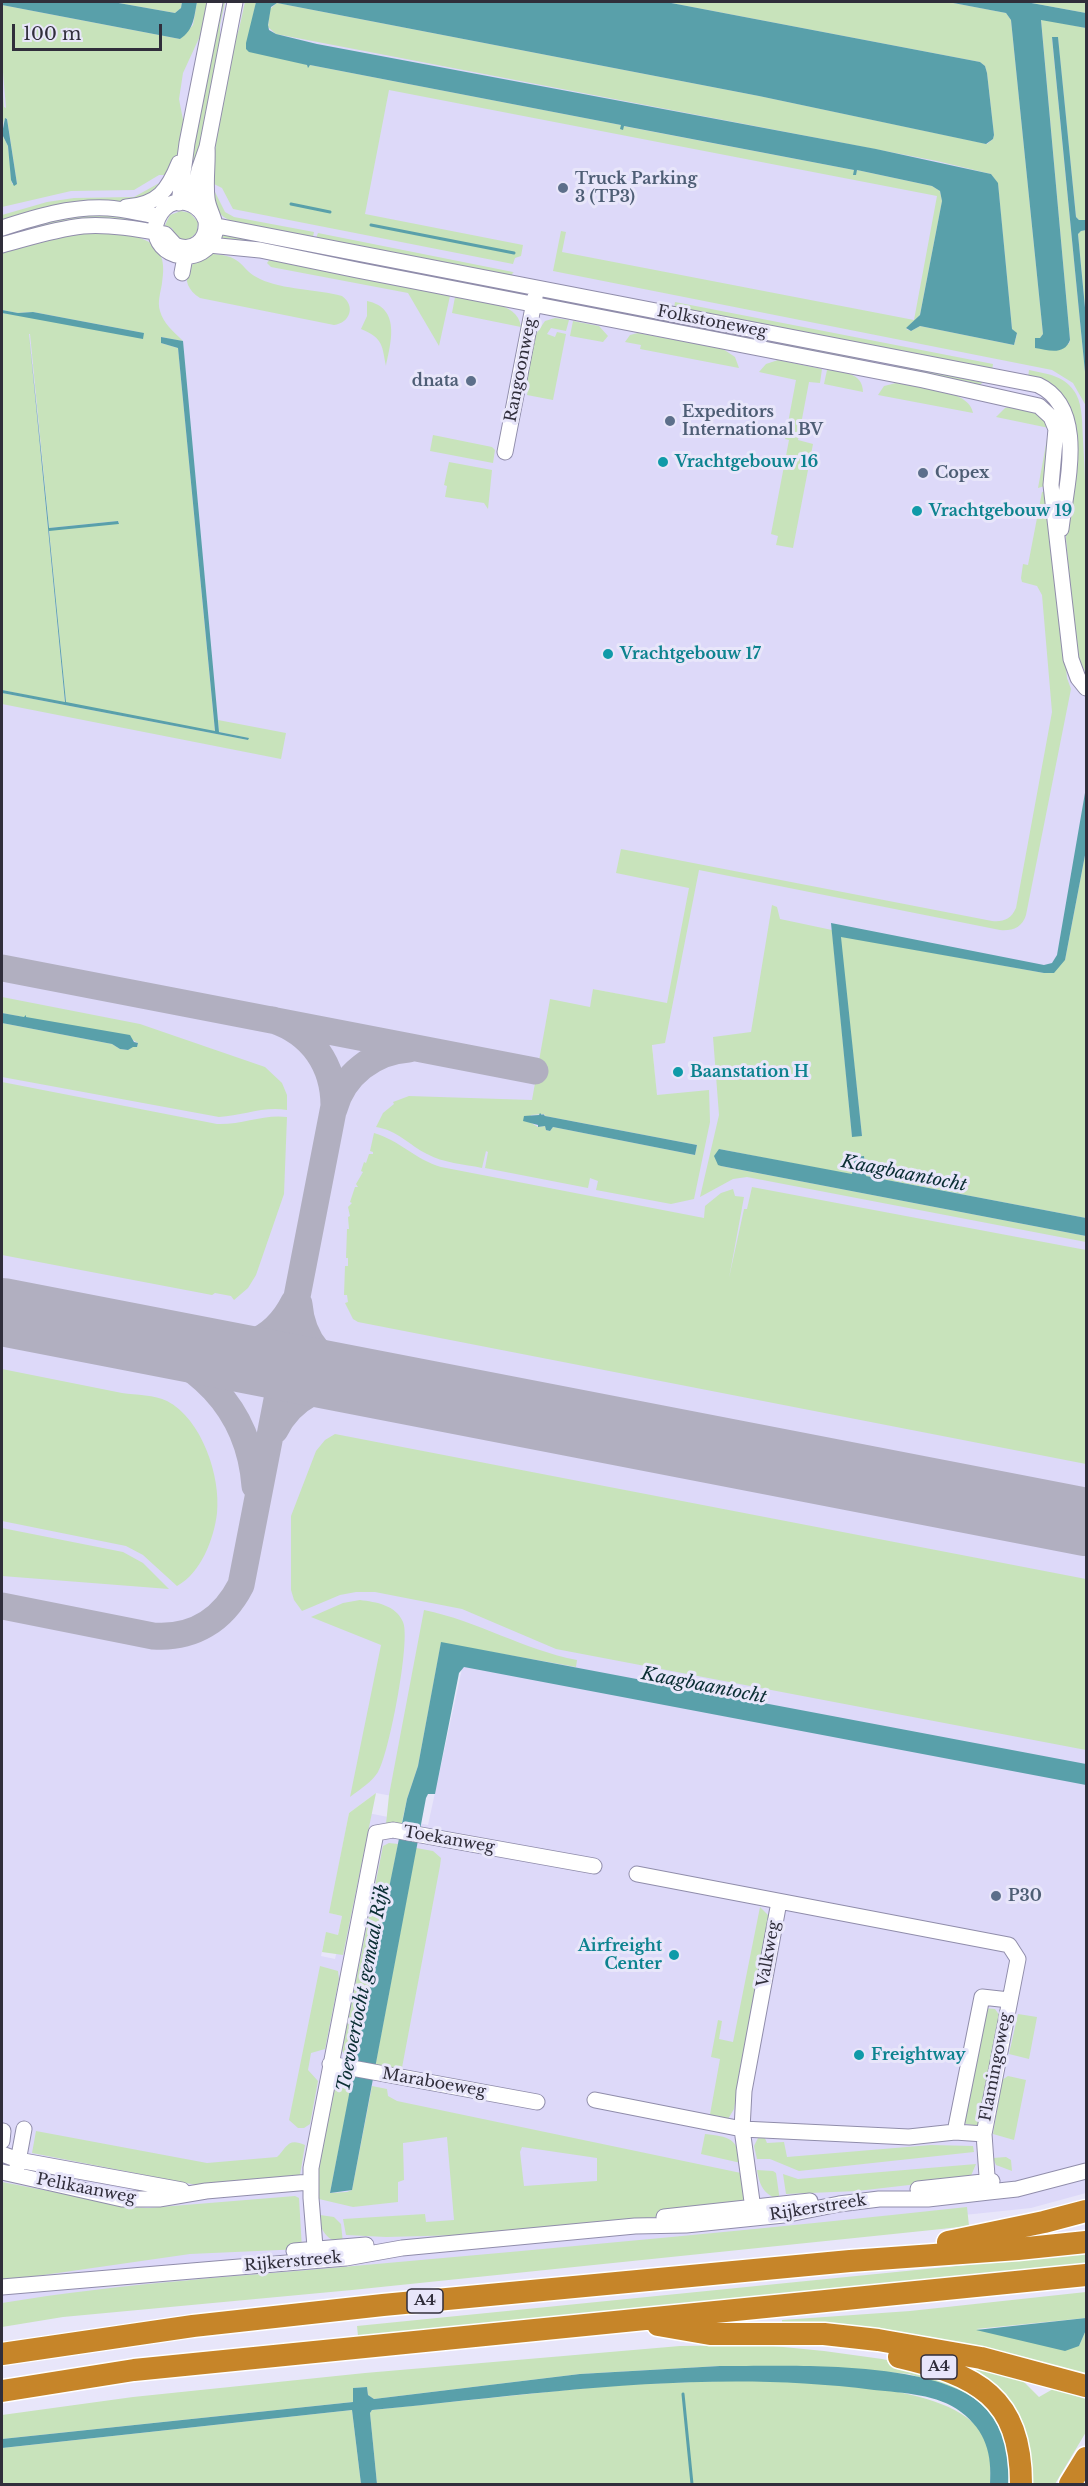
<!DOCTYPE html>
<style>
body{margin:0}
#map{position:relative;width:1088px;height:2486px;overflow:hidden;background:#e8e6fa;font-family:"Libre Baskerville",serif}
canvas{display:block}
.frame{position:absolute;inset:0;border:3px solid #302e3b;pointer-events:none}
.scale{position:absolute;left:12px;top:24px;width:150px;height:27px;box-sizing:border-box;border:3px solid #302e3b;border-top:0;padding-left:8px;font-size:18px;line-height:21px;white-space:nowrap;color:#302e3b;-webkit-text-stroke:4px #e8e6fa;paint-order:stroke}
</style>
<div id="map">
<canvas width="1088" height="2486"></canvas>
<div class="frame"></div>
<div class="scale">100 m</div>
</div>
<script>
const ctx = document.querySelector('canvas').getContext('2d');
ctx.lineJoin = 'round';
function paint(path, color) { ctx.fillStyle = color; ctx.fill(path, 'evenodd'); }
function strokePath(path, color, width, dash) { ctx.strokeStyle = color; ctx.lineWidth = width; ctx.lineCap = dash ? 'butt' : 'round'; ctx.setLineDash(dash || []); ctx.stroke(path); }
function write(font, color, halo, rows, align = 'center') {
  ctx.font = font + ' "Libre Baskerville",serif'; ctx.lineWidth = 6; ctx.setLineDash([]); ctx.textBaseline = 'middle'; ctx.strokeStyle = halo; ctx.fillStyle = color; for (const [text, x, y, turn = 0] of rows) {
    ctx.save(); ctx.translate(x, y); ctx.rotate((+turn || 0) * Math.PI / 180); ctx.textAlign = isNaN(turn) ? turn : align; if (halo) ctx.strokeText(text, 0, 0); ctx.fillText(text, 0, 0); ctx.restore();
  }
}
const built = new Path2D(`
 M2 2H948L1086 28V1218L719 1149 1086 1236V1766L450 1648 419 1801 376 1793 349 1813 330 1913 342 1916 338 1935 326 1933 321 1956 335 1959 368 1813 428 1825 463 1664 1086 1782V2193L1031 2208 2 2316ZM593 989 667 1004 652 1044 660 1137Z`);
const green = new Path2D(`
 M113 2H182L181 8 175 13Z
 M197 2H210L206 23 183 73 179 99 184 125 181 149 171 175H159L134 190 71 191 2 207V134L8 146 12 184H17L7 118 4 120 2 132V81L4 107 6 108 2 60V5L180 39 193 25Z
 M220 2H225L220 25V51L194 179 186 177Z
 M245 2H256L246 49 308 65 307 67 310 65 621 125 622 129 623 126 854 170 855 175 857 170 932 186 940 191 942 201 920 315 906 329 911 331 920 326 1014 345 1017 334 1012 329 998 184 991 174 937 161 276 34 268 27 270 9 277 3 759 96 987 144 993 139 994 135 987 73 985 66 980 62 666 2H948L1006 13 1011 20 1043 334 1040 338 1069 344 1070 340 1041 19 1086 28V220H1079L1076 217 1058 38H1052L1086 382V406L1073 383 1052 370 553 271 561 231 566 232 562 252 914 320 937 196 389 90 365 214 523 245 521 256 515 258 513 264 233 209 222 188 210 182 230 54 239 29Z
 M1026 2H1086V13Z
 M163 181 146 198 2 222V215L47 202 74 198 134 197Z
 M214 190 225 212 234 217 314 232 313 237 316 238 318 233 518 273 513 272 512 275 507 276 231 221C216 214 215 206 214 190Z
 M181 211 190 213 198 222 197 232 190 239C181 241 175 237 172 228L164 227 170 215Z
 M107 213 152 219 151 226 2 239V233L60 217Z
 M1086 230V318L1078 234 1081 231Z
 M107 231C141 237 170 239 162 283 161 291 157 302 160 311 163 323 174 332 183 341L161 337V343L178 348 215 732 66 703 49 530 119 523 118 521 49 528 30 334H29L65 703 2 690V313L144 333 33 312 18 313 2 310V251L61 235Z
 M220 232 516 290 518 292 517 294 218 239Z
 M213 254C245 256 239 269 260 279 283 290 317 289 342 296 356 306 350 323 334 325L200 298C175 282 189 258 213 254Z
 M270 259 450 296 439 346 408 293 271 267 267 263Z
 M455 297C476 301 518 300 521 327L452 313Z
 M367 301C401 308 391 342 386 366 382 347 384 338 361 329L367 316Z
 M675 302 993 364 992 371 674 309Z
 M641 314 729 332V335L639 318Z
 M555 318 569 320 566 331 551 328 547 334 555 337 557 332 566 334 553 400 527 395 528 389 524 382 533 334H536L545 321Z
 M573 321 599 326 608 336 603 342 570 336Z
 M638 333 723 349 735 357 739 368 640 349 641 345 625 342 630 335Z
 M782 342 859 356V361L783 347Z
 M778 360 822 369 820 383 809 382 798 440 813 444 793 548 776 545 778 536 771 534 789 440 785 439 796 380 759 372 766 364Z
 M896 363 983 380V382L979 386 894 367Z
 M827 370C842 372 863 372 863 392L824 384Z
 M1029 370C1048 374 1066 376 1076 394 1083 407 1082 425 1083 439 1088 517 1086 596 1086 674L1078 656 1075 643 1065 527 1074 424 1028 378Z
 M896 383C916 387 970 389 973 413L878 395 884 386Z
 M1017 404C1071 414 1045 447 1048 485L1038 488 1049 428 996 417 1005 408Z
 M433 435 492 447 495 450 493 463 430 451Z
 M449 462 492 470 488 509 484 503 445 497 447 486 444 485Z
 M1049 490 1067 678 1071 689 1026 915C1022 928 1012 931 1000 930L699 870 665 1043 652 1045 657 1095 709 1090 710 1122 694 1199 671 1204 596 1190 598 1181 590 1178 588 1188 485 1168 488 1152 486 1151 482 1168C464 1164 443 1163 427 1154 409 1145 397 1130 376 1127L383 1113 394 1104 393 1102 409 1096 532 1100 550 999 590 1007 593 989 667 1003 689 888 616 873 621 849 992 921C1004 922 1011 919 1016 908L1052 712 1042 595 1037 586 1022 582 1021 578 1023 564 1028 565 1042 492ZM544 1114 545 1116 697 1145 695 1155 553 1127 550 1131 546 1130 545 1126 538 1127 528 1121 531 1115Z
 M2 693 248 740V738L219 732 218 720 286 733 281 759 2 704Z
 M1086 850V1218L866 1176 864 1156 853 1175 719 1149 721 1166 1086 1236V1242L747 1177 733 1179 700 1197 719 1115 713 1037 751 1032 772 905 777 907 780 919 832 930 852 1136H862L840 936 1044 973 1065 960Z
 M2 997 140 1024 265 1067 282 1083 287 1095V1110C263 1106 242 1116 219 1117L2 1077V1023L112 1044 120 1049 128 1050 133 1046 137 1047 138 1043 128 1037 2 1013Z
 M2 1082 217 1124C242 1125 263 1114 287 1117L284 1194 256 1275 248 1288 234 1300 231 1296 215 1293 212 1295 2 1255Z
 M374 1133C399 1140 416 1160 441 1167L704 1218 705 1206 721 1193 733 1189 735 1196 744 1197 729 1278 744 1209H747L752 1187 1086 1250V1464L358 1322 353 1319 345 1303 348 1302 347 1295H344L345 1266H348V1258H346L347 1229H349L348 1217 350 1216 348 1207 352 1203 350 1202 355 1187H358L356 1184 363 1172 361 1171 364 1162 366 1163 369 1154H373V1152L370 1151Z
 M2 1369C42 1377 82 1385 122 1393 136 1395 155 1395 167 1401 202 1419 221 1477 217 1513 214 1539 201 1573 177 1586L143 1555 126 1546 2 1521Z
 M335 1434 1086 1579V1750L556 1649 462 1609 375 1592H356L340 1595 302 1611 294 1600 291 1590V1516L316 1451 325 1440Z
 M2 1528 123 1552 143 1563 169 1589 2 1576Z
 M360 1600C376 1602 396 1605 403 1622 411 1639 389 1755 378 1772 372 1782 360 1789 350 1797L381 1645 311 1617 343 1603Z
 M424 1610C478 1621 524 1650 577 1660L576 1667 441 1643 418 1766 407 1799 401 1827 386 1824 389 1795Z
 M376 1793 343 1955 322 1952 326 1932 338 1935 342 1916 329 1913 349 1813Z
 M389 1843 398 1844 355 2063 345 2057 342 2050 383 1846Z
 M416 1848 433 1851 441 1858 440 1866 401 2073 375 2067Z
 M760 1907 768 1915 769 1919 734 2109 728 2119 709 2120 720 2059 711 2057 718 2020 722 2021 719 2039 733 2042Z
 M320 1966 338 1971 339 1979 325 2049 311 2053 308 2070 318 2081 310 2124 304 2128H298L289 2120Z
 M984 2008 995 2009 1000 2016 978 2126 962 2123Z
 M1018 2014 1037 2017 1029 2059 1009 2054Z
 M1008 2076 1026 2080 1014 2140 993 2134 1002 2080Z
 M348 2081 352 2082 330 2193 347 2192 352 2190 372 2086 387 2089 388 2096 397 2101 741 2173 745 2200 743 2203 730 2209 548 2229 463 2235 386 2237 346 2235 343 2219 425 2214 426 2222 454 2220 447 2137 403 2143 404 2180 398 2182V2202L353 2207 319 2199 317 2170 335 2089 343 2082ZM522 2147 597 2158V2181L524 2186 520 2152Z
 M36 2131 207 2163 277 2157C287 2148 287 2137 305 2145L300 2175 196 2185 32 2153Z
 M705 2134C729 2137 737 2137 741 2163L701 2154Z
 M764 2136 767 2143 784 2142 787 2157 931 2145 973 2146 974 2152 799 2171 770 2159H757L754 2146 758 2138Z
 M1006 2157 1011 2160 1012 2171 996 2165 993 2158Z
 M976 2164 970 2178 857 2191 786 2194 783 2174 798 2179Z
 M757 2170 773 2171 776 2173 780 2201C764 2193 760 2188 757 2170Z
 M2 2182 132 2207 148 2208 295 2196 299 2198 302 2249 190 2254 2 2281Z
 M967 2207 969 2226 932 2230 352 2290 63 2317 2 2327V2303C122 2283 244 2276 365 2265 566 2247 767 2229 967 2207Z
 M320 2215 334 2217 341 2224 343 2243C329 2242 318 2230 320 2215Z
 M1086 2253V2264L358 2336 357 2326Z
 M1086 2292V2318L976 2329 1079 2346 1086 2330V2380L782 2326V2320L910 2311Z
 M763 2345 824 2351 882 2359 948 2373 1000 2412 1017 2484H1008L1009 2478 975 2399 957 2389 909 2374 837 2368 720 2366 580 2374 374 2399 368 2395 367 2387 353 2388V2402L2 2439V2415L133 2397 365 2373 680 2346Z
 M966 2365 1022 2380 1039 2397 1053 2389 1086 2399V2432L1055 2484H1024V2454L965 2373Z
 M746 2380C802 2382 953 2381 983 2435 991 2449 991 2470 990 2484H377L370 2413 372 2410 616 2385Z
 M352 2410 361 2484H2V2448Z`);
const water = new Path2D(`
 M2 2H113L175 13 181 8 182 2H197C194 17 194 30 180 39L2 5Z
 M256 2H666L980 62 985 66 987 73 994 135 993 139 986 144 759 96 277 3 271 7 268 25 269 30 276 34 317 44 876 149 991 174 998 183 1012 329 1017 333 1014 345 920 326 911 331 906 328 920 315 942 201 940 191 932 186 857 170 856 175H853L854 170 624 126 623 130 620 129 621 125 310 65 308 68 307 65 249 52 246 49V43Z
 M948 2H1026L1086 13V28L1041 20 1070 340C1064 356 1048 350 1035 348V338H1040L1043 334 1011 20 1006 13Z
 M1052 37H1058L1076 217 1079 220H1086V230L1081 231 1078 234 1086 318V382Z
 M5 118 7 119 17 184 14 186 11 180 8 146 2 134Z
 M2 310 18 313 33 312 144 333 143 339 2 313Z
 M29 334 49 528 118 521 119 524 49 531 66 702 215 731 178 348 161 343V337L183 341 219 732 249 738 248 740 2 693V690L65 702Z
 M1086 787V850L1065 960 1054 973H1044L841 937 862 1136 852 1137 831 923 1044 965 1052 963 1057 955Z
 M2 1013 24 1017 26 1015V1017L130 1035 134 1042 138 1043 137 1047H133L128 1050 120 1049 112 1044 2 1023Z
 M540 1113 542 1115 543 1114 545 1116 697 1145 695 1155 553 1127 550 1131 546 1130 545 1126 538 1127V1125L523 1121 524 1116 539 1115Z
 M719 1149 852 1174 855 1157 864 1156 866 1176 1086 1218V1236L721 1166 718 1165 714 1156Z
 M441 1642 1086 1764V1785L464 1667 459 1673 435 1794H428L426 1798 352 2190 330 2193 387 1898 407 1799 418 1766Z
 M1086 2318V2330L1079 2346 1065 2351 976 2330Z
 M720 2366C788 2366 920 2360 975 2399 990 2410 1001 2427 1005 2444 1008 2458 1011 2470 1008 2484H990C992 2454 986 2431 961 2412 938 2394 903 2393 874 2390 704 2368 542 2394 372 2410L370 2413 377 2484H361L352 2410 2 2448V2439L353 2402V2388L367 2387 368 2395 374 2399 580 2374Z`);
const stream = new Path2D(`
 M291 204 330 212
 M371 225 514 253
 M683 2394 692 2484`);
const taxiway = new Path2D(`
 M2 968 535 1071
 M334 1109C343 1075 374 1051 409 1049
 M299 1304C302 1343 325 1364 359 1381
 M123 1336C196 1358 249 1406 255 1486
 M192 1349C236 1352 272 1346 294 1302
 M275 1430C292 1396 322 1384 359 1381
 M2 1606 153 1636C193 1639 223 1620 241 1585L334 1106C334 1065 312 1033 273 1020`);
const runway = new Path2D(`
 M2 1312 1086 1522`);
const minor = new Path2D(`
 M179 203 187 143 215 2
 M192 205 199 170 207 147 235 2
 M126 207C158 205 168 190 179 163
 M207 224 1038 385C1088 408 1066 485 1061 529
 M2 228C36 217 71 206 108 208 125 209 142 214 159 216
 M2 245C28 238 55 229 83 226 110 224 138 229 165 234L175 245C193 253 208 240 206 221 201 206 184 197 169 205 163 209 158 216 156 224 150 261 208 269 215 233 217 220 208 210 207 198 205 181 208 164 207 147
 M209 245 260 250 357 270 923 380 1039 406 1051 417 1056 429 1051 485 1071 659 1078 678 1086 688
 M182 273 185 257
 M505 452 535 297
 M637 1874 1009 1945 1018 1959 984 2134 988 2190
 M330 2064 537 2102
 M595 2100 742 2129 909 2137 955 2132
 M984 2134 955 2132 982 1997 1009 2000
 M2 2141 3 2131
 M2 2154 18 2160 182 2190
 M17 2167 24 2129
 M2 2172 122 2199H159L206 2191 310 2182
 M918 2189 992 2181
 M754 2216 742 2129 744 2091 779 1902
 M664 2217 810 2201
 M294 2251 366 2245
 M316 2259 311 2198V2168L376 1833 393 1830 594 1866
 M2 2287 346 2258 402 2248 635 2226 686 2225 784 2215 839 2204 879 2199H928L989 2192 1017 2189 1086 2171`);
const highway = new Path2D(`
 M948 2242 1044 2222 1086 2211
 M658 2325 710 2334H824L878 2340 981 2358 1086 2386
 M2 2354 193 2326 383 2305 850 2261 1018 2249 1086 2242
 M899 2357C977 2375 1021 2397 1021 2484
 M2 2391 134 2370 1086 2275
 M1070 2484 1086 2458`);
const markers = [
 [563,188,6,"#5c6f8a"],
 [471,381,6,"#5c6f8a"],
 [670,421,6,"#5c6f8a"],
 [663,462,6,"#0f9aa8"],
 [923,473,6,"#5c6f8a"],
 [917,511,6,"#0f9aa8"],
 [608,654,6,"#0f9aa8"],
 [678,1072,6,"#0f9aa8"],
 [996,1896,6,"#5c6f8a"],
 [674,1955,6,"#0f9aa8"],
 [859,2055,6,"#0f9aa8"]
];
const shields = [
 [425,2301,36],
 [939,2367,36]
];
const shieldNames = [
 ["A4",425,2301],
 ["A4",939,2367]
];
const serviceNames = [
 ["Truck Parking",575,179],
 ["3 (TP3)",575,197],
 ["dnata",459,381,"right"],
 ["Expeditors",682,412],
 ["International BV",682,430],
 ["Copex",935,473],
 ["P30",1008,1896]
];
const streetNames = [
 ["Folkstoneweg",712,322,11],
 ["Rangoonweg",521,370,-79],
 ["Toekanweg",449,1840,10],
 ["Valkweg",769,1954,-80],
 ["Flamingoweg",996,2067,-79],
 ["Maraboeweg",434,2083,10],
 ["Pelikaanweg",86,2189,11],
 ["Rijkerstreek",818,2208,-9],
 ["Rijkerstreek",293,2262,-5]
];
const cultureNames = [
 ["Vrachtgebouw 16",675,462],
 ["Vrachtgebouw 19",929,511],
 ["Vrachtgebouw 17",620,654],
 ["Baanstation H",690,1072],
 ["Airfreight",662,1946,"right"],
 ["Center",662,1964,"right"],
 ["Freightway",871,2055]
];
const waterNames = [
 ["Kaagbaantocht",904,1174,11],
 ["Kaagbaantocht",704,1686,11],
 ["Toevoertocht gemaal Rijk",364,1988,-79]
];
paint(built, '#ddd9f9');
paint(green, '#c8e3bb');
paint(water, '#59a0aa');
strokePath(stream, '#59a0aa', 3);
strokePath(taxiway, '#b1afc0', 27);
strokePath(runway, '#b1afc0', 68);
strokePath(minor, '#908dab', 17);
strokePath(highway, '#fff', 25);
strokePath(minor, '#fff', 15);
strokePath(highway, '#c68529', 22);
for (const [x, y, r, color] of markers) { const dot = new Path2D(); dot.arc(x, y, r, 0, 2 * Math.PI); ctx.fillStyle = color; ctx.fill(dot); strokePath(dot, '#e8e6fa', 2); }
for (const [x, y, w] of shields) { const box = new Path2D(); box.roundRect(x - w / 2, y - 12, w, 24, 4.5); ctx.fillStyle = '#e8e6fa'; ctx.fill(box); strokePath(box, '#302e3b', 1.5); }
write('bold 15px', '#302e3b', null, shieldNames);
write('bold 16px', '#4e5e75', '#e8e6fa', serviceNames, 'left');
write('16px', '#302e3b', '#e8e6fa', streetNames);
write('bold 16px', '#0d838f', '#e8e6fa', cultureNames, 'left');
write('italic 18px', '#0a2e33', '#e8e6fa', waterNames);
</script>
